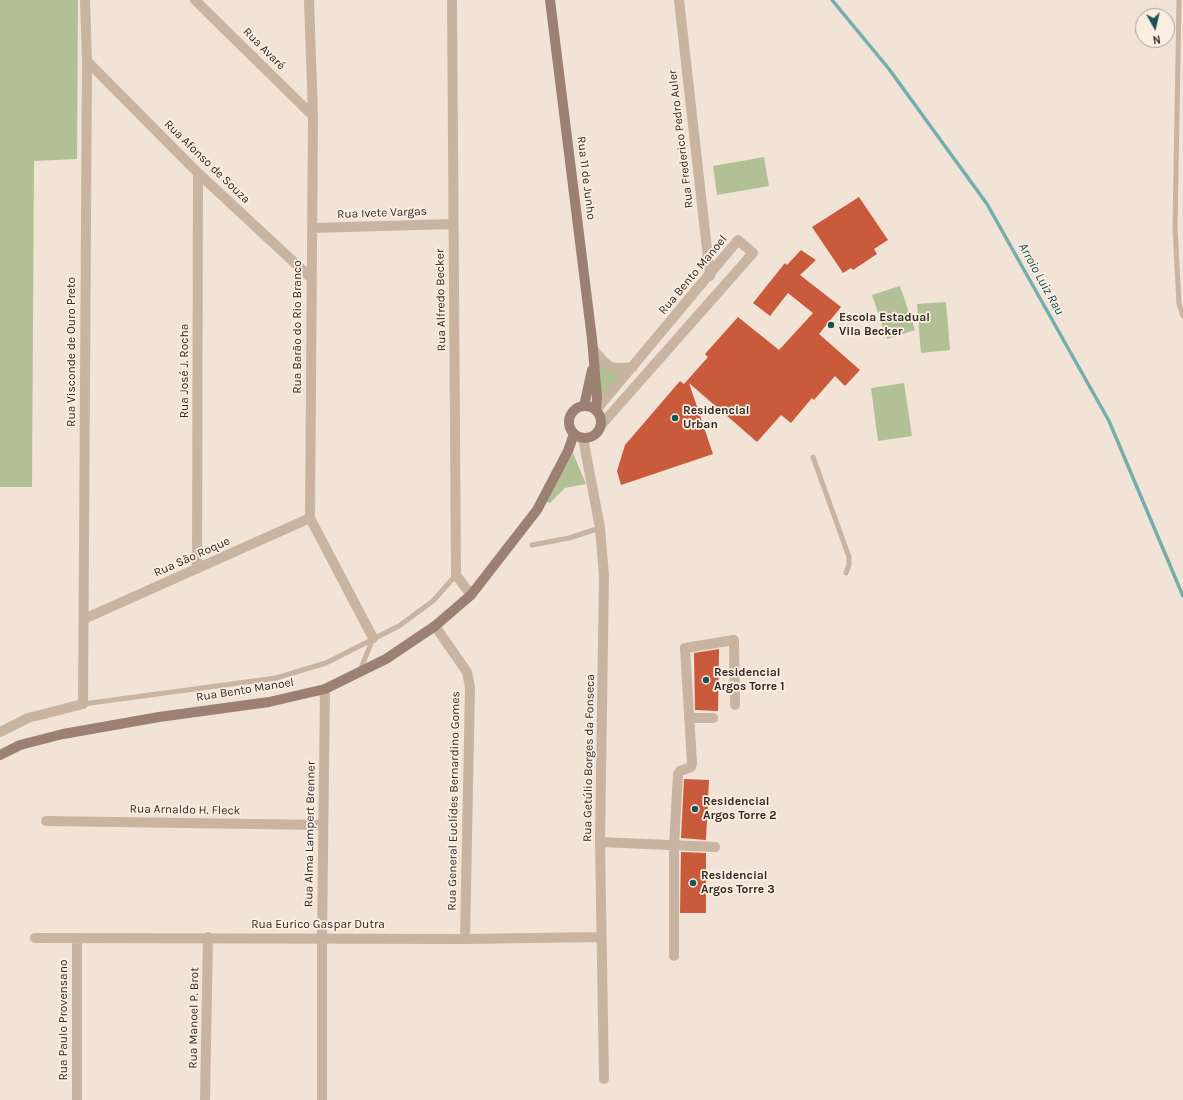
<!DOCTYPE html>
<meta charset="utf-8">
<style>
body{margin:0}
#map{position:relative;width:1183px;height:1100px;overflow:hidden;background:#f1e3d5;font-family:Karla,sans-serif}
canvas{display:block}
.north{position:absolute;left:1135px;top:8px;width:40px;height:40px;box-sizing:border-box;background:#f9eee1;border:1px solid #aa9f95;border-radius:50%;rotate:172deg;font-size:11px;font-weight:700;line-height:16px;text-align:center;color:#332924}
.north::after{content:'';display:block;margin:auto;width:14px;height:18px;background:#195255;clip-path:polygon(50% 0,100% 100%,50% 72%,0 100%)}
</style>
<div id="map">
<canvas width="1183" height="1100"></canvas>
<div class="north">N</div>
</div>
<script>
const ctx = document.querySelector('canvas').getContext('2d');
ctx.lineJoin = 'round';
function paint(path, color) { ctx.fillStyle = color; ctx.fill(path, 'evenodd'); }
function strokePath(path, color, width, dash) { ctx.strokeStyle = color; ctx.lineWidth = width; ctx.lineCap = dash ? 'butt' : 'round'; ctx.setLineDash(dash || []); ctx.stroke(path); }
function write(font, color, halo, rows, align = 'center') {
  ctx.font = font + ' Karla,sans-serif'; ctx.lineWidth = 3.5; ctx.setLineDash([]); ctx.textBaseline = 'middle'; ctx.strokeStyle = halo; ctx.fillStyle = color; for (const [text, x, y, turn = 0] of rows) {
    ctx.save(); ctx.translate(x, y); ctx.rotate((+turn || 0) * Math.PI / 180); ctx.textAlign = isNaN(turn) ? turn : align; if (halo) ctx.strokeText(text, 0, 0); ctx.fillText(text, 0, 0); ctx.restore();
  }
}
const green = new Path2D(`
 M0 0H78L77 159 34 161 32 487H0Z
 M764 157 769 186 717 195 713 166Z
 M900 286 915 330 887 339 872 295Z
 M946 302 950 350 921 353 917 304Z
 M597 359 626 371 600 398Z
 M904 383 912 436 878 441 871 388Z
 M573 453 586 484 565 488 550 503 545 501Z`);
const stream = new Path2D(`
 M832 0 889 69 987 204 1109 421 1183 596`);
const building = new Path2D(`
 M859 197 888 240 874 249 877 254 853 270 851 268 843 273 812 227Z
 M801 250 816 260 800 275 841 307 819 334 860 370 845 386 835 376 814 400 812 398 791 423 781 415 757 442 689 383 713 454 621 485 617 471 625 445 680 381 684 384 708 357 705 354 738 317 779 350 813 313 788 293 770 316 753 303 785 263 787 265Z
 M719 649 718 711 695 710 694 653Z
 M684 779 709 780 706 840 681 838Z
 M681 852 706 853V913H680Z`);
const service = new Path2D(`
 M1179 0 1175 228 1179 304 1183 316
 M813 457 849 557V565L846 573
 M532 545 569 538 600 528
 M360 671 373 638
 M83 704 276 678 326 663 399 626 433 601 456 575`);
const minor = new Path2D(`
 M195 0 313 116
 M309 0 313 116 310 518 373 638
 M452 0 456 575 471 595
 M87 61 198 173 311 278
 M312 228 453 224
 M583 438 600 528 604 576 600 842 604 1079
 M197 569 198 173
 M84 619 310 518
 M435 626 467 672 470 687 465 939
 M689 718H713
 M0 732 28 718 83 704 87 61 85 0
 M46 821 323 825
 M600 842 715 847
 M35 938 465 939 601 937
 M674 956V845L678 774 680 771 691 767 692 763 685 648 734 640 735 705
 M77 1100V940
 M205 1100 208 937
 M322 1100V937L325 689`);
const tertiary = new Path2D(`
 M679 0 710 276
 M593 349C607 367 609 370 633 367
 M596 410 738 240 753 253 602 424`);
const secondary = new Path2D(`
 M550 0 592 339 597 397 596 410
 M569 422a16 16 0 1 1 32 0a16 16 0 1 1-32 0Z
 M584 406 592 370
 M0 755 20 745 63 734 159 717 269 702 325 689 386 659 435 626 471 595 537 510 568 451 574 434`);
const markers = [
 [831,325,4,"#195255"],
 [675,418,4,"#195255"],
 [706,680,4,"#195255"],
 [695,809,4,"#195255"],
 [693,883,4,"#195255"]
];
const streetNames = [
 ["Rua Avaré",264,49,45],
 ["Rua Frederico Pedro Auler",681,139,-97],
 ["Rua Afonso de Souza",207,162,44],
 ["Rua 11 de Junho",586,178,83],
 ["Rua Ivete Vargas",382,213,-2],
 ["Rua Bento Manoel",693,275,-50],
 ["Rua Alfredo Becker",441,300,-91],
 ["Rua Barão do Rio Branco",298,327,-90],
 ["Rua Visconde de Ouro Preto",72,352,-90],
 ["Rua José J. Rocha",185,371,-90],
 ["Rua São Roque",192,557,-24],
 ["Rua Bento Manoel",245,690,-9],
 ["Rua Getúlio Borges da Fonseca",589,758,-89],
 ["Rua General Euclídes Bernardino Gomes",454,801,-89],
 ["Rua Arnaldo H. Fleck",185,810,1],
 ["Rua Alma Lampert Brenner",310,834,-89],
 ["Rua Eurico Gaspar Dutra",318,925],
 ["Rua Manoel P. Brot",194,1018,-89],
 ["Rua Paulo Provensano",64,1020,-90]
];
const poiNames = [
 ["Escola Estadual",839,318],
 ["Vila Becker",839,332],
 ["Residencial",683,411],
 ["Urban",683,425],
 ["Residencial",714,673],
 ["Argos Torre 1",714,687],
 ["Residencial",703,802],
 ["Argos Torre 2",703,816],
 ["Residencial",701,876],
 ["Argos Torre 3",701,890]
];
const waterNames = [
 ["Arroio Luiz Rau",1041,279,61]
];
paint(green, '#b2c095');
strokePath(stream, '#74adae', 3.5);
paint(building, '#c95a3b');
strokePath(service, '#c9b3a1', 5);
strokePath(minor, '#c9b3a1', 10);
strokePath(tertiary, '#c9b3a1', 10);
strokePath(secondary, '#9c8173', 10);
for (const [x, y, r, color] of markers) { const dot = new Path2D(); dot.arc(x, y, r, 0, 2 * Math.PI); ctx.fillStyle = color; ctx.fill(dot); strokePath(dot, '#f9eee1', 1.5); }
write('12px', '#332924', '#f9eee1', streetNames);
write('bold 12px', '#332924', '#f9eee1', poiNames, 'left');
write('italic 13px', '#195255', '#f9eee1', waterNames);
</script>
